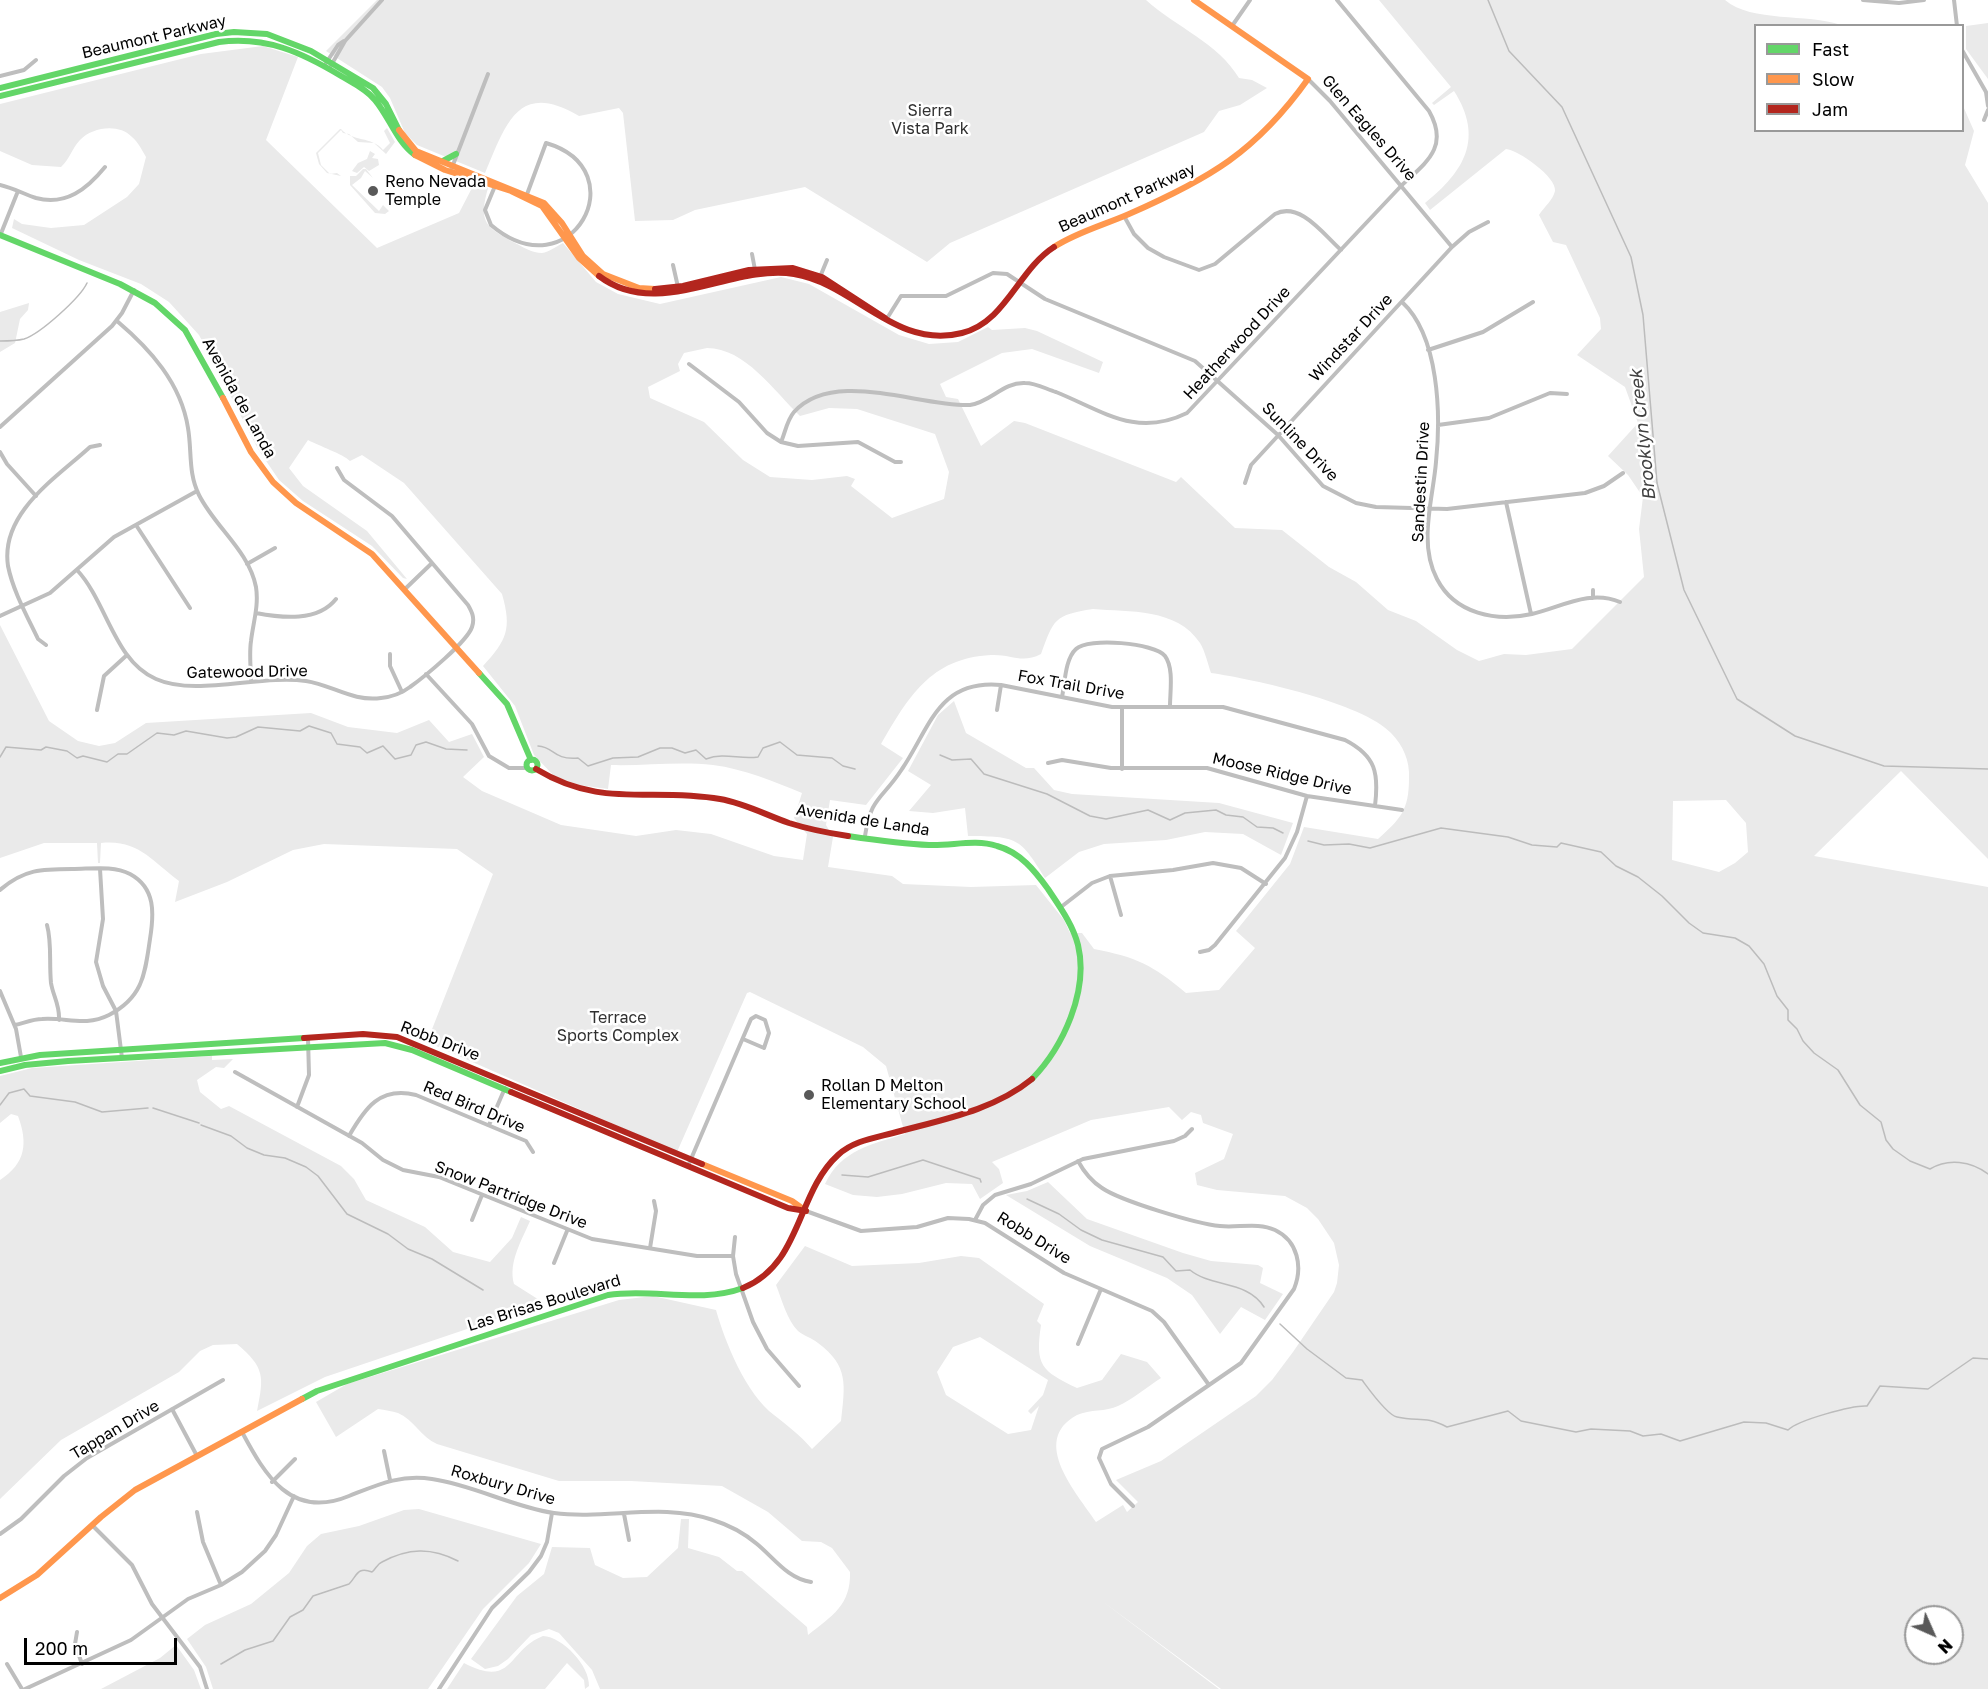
<!DOCTYPE html>
<style>
body{margin:0}
#map{position:relative;width:1988px;height:1689px;overflow:hidden;background:#fff;font-family:"Golos Text",sans-serif}
canvas{display:block}
.legend{position:absolute;left:1754px;top:24px;width:210px;height:108px;box-sizing:border-box;background:#fff;border:2px solid #999;margin:0;padding:8px 10px;list-style:none;font-size:18px;color:#000}
.legend li{display:flex;align-items:center;gap:12px;height:30px}
.legend b{width:30px;border:2px solid #999}
.north{position:absolute;left:1904px;top:1605px;width:60px;height:60px;box-sizing:border-box;background:#fff;border:2px solid #999;border-radius:50%;rotate:135deg;font-size:16px;font-weight:700;line-height:24px;text-align:center;color:#000}
.north::after{content:'';display:block;margin:auto;width:21px;height:27px;background:#595959;clip-path:polygon(50% 0,100% 100%,50% 72%,0 100%)}
.scale{position:absolute;left:24px;top:1638px;width:153px;height:27px;box-sizing:border-box;border:3px solid #000;border-top:0;padding-left:8px;font-size:18px;line-height:21px;white-space:nowrap;color:#000;-webkit-text-stroke:4px #fff;paint-order:stroke}
</style>
<div id="map">
<canvas width="1988" height="1689"></canvas>
<ul class="legend">
<li><b style="height:8px;background:#63d668"></b>Fast</li>
<li><b style="height:8px;background:#ff974d"></b>Slow</li>
<li><b style="height:8px;background:#b3261e"></b>Jam</li>
</ul>
<div class="north">N</div>
<div class="scale">200 m</div>
</div>
<script>
const ctx = document.querySelector('canvas').getContext('2d');
ctx.lineJoin = 'round';
function paint(path, color) { ctx.fillStyle = color; ctx.fill(path, 'evenodd'); }
function strokePath(path, color, width, dash) { ctx.strokeStyle = color; ctx.lineWidth = width; ctx.lineCap = dash ? 'butt' : 'round'; ctx.setLineDash(dash || []); ctx.stroke(path); }
function write(font, color, halo, rows, align = 'center') {
  ctx.font = font + ' "Golos Text",sans-serif'; ctx.lineWidth = 5; ctx.setLineDash([]); ctx.textBaseline = 'middle'; ctx.strokeStyle = halo; ctx.fillStyle = color; for (const [text, x, y, turn = 0] of rows) {
    ctx.save(); ctx.translate(x, y); ctx.rotate((+turn || 0) * Math.PI / 180); ctx.textAlign = isNaN(turn) ? turn : align; if (halo) ctx.strokeText(text, 0, 0); ctx.fillText(text, 0, 0); ctx.restore();
  }
}
const green = new Path2D(`
 M377 0H1146C1176 27 1218 43 1239 78L1252 80 1267 88 1240 105 1219 111 1204 132 950 243 927 262 805 187 695 210 673 220 635 221 623 113 619 108 579 116C518 80 506 124 485 173L417 145 405 133 390 98 382 87 326 51Z
 M1379 0H1725C1752 23 1807 13 1841 25L1756 26V130H1962L1963 106 1974 131 1965 165 1988 203V859L1901 771 1814 856 1988 887V1689H1221L1102 1601 1219 1689H600L592 1670 559 1633 549 1629 531 1635 508 1659 498 1666 485 1669 471 1659 517 1596 544 1574 552 1547 590 1548 595 1565 623 1578 647 1577 678 1548 681 1519H689L688 1548 719 1557 737 1571H742L807 1627 808 1635C832 1616 851 1605 850 1572L832 1548 821 1542 802 1541 768 1512 722 1486 631 1481H559L437 1444C421 1437 414 1420 398 1413 392 1411 385 1410 378 1409L336 1437 316 1402 347 1384 619 1300 653 1296 716 1310C725 1342 746 1394 774 1415 788 1426 800 1435 812 1449L841 1421C845 1385 849 1366 818 1343 812 1338 804 1336 798 1331 787 1320 782 1300 776 1285L805 1246 852 1266 919 1263 961 1256 979 1258 1044 1304 1037 1321 1041 1325C1035 1365 1041 1371 1077 1388L1102 1380 1121 1354 1147 1362 1161 1378C1147 1387 1133 1399 1118 1406 1106 1412 1090 1409 1077 1415 1029 1441 1077 1493 1096 1522L1123 1505 1127 1512 1138 1502 1116 1480 1161 1461 1256 1396 1272 1380 1293 1352 1334 1292 1337 1283 1339 1265 1334 1243 1318 1219 1307 1208 1285 1196 1217 1190 1197 1185 1195 1173 1224 1159 1233 1134 1203 1123 1201 1115 1191 1112 1182 1120 1169 1107 1091 1120 992 1162 999 1169 1003 1183 980 1199 972 1184 946 1183 902 1194 877 1197 853 1195 825 1184C841 1150 872 1144 905 1134L886 1066 863 1047 750 992 747 993 677 1152 427 1042 493 874 457 849 324 844 293 850 227 882 175 902 179 881C152 861 138 839 101 843L100 863H98L97 843H44L0 858V625L49 721 78 741 99 746 115 743 146 723 311 713 348 727 397 733 429 720 449 742 472 734 484 757 463 777 482 791 561 825 636 836 676 830 711 834 774 856 803 860 807 834 794 818 802 793C773 781 744 769 713 765 679 761 645 766 611 765L608 789 579 785 554 776 534 755 515 706 483 666C507 640 512 629 502 594L404 483 362 455 350 461C343 454 319 446 308 440L289 468 303 486 367 531 407 579 403 578 372 546 303 501 279 480 258 449 199 335 169 302 141 284 79 260 12 228 14 219 22 224 51 228 84 225 127 197 139 184 146 157C142 150 138 142 132 137 119 123 92 127 80 140 72 148 70 159 61 167L32 165 0 151V104L201 54 263 46 298 57 266 140 377 248 459 213 474 184 488 188C478 223 486 227 515 243 523 247 532 253 542 253 549 252 557 246 563 243L596 282 618 294 660 304 781 277 809 284 899 335 929 344 958 342 988 327 992 330 1025 328 1037 331 1103 362 1099 373 1032 349 1002 353 940 384 946 397 958 399 981 446 1014 421 1025 423 1176 482 1181 477 1235 528 1282 530 1329 567 1356 582 1388 610 1416 621 1457 650 1479 661 1504 654 1526 655 1572 649 1644 577 1639 529 1643 497 1628 475 1608 456 1638 423 1625 387 1577 355 1601 329 1600 318 1566 245 1553 242 1539 215C1544 207 1553 200 1555 191 1557 177 1518 150 1506 149L1430 210 1425 203C1465 171 1484 138 1454 91L1434 105 1432 103 1451 87ZM707 348C745 348 774 391 800 416L829 408 857 409 935 434 949 472 944 499 892 518 851 486 855 479 847 476 812 480 770 477 743 460 704 422 650 398 648 387 680 371 678 364 684 353ZM1093 609C1129 612 1177 608 1200 643 1205 651 1208 664 1211 673 1253 679 1363 703 1391 733 1403 745 1410 761 1409 778 1409 811 1400 819 1378 839L1304 827 1290 864 1236 931 1255 948 1219 990 1186 993C1153 965 1136 957 1094 949L1082 933H1070L1064 920 1036 885 971 887 903 884 892 876 828 867 833 837 826 825 830 800 866 805 903 758 881 744C908 698 930 658 991 655 1011 654 1022 664 1041 654 1054 619 1054 615 1093 609ZM1726 800 1746 823 1748 852 1735 863 1719 872 1672 860 1673 801ZM980 1337 1048 1380 1043 1395 1028 1411 1031 1414 1039 1406 1031 1430 1008 1434 946 1395 937 1372 953 1347ZM1916 1617H1952V1653H1916Z
 M1988 23V79L1966 49V26Z
 M387 128 395 142 386 154 374 143 358 142 349 134 343 133 341 130 318 153 321 165 330 174 337 173 341 176 327 173 319 164 316 153 340 129H341C352 142 372 136 383 150L390 143 384 131Z
 M370 151 375 154 372 158 378 159 379 165 369 171 364 167 357 173 352 171 358 163 367 159Z
 M363 169H366L373 178 365 171 361 178 352 185 379 211 383 205 389 211 385 214 375 213 350 185V176H356Z
 M29 303 28 310 20 319 15 343 0 352V312Z
 M954 701 966 733 1026 768H1034L1054 790 1072 794 1219 803 1293 823 1281 855 1243 834 1205 832 1166 840 1104 844 1079 852 1045 878C1019 836 1017 837 968 836L965 808 933 813 909 811 931 785 908 771 938 715Z
 M212 1056V1060L233 1059 224 1068 216 1067 197 1080 200 1092 221 1109 229 1106 341 1166 354 1179 366 1200 425 1227 453 1252 490 1262 512 1238 521 1217 530 1221C522 1240 508 1262 514 1284L544 1303 325 1377 257 1411C264 1376 265 1368 237 1344L213 1345 200 1351 179 1372 61 1440 0 1499V1180C26 1163 28 1143 18 1116L11 1114 0 1123V1076L32 1068Z
 M1048 1182 1087 1219 1183 1253 1211 1261 1258 1265 1263 1268 1260 1283 1283 1294 1265 1320 1241 1307 1220 1334 1192 1295 1167 1278 1090 1246 1006 1195 1027 1191Z
 M419 1509 541 1544 529 1563 483 1609 428 1689H213L206 1667 187 1639 205 1625 251 1604 289 1573 307 1546 321 1534 359 1526 404 1510Z
 M543 1636C563 1637 590 1666 589 1686L585 1689 584 1680 567 1663 545 1689H447L464 1663C514 1689 507 1650 543 1636Z
 M176 1645 194 1670 201 1689H101L160 1658Z`);
const stream = new Path2D(`
 M1488 0 1509 51 1562 107 1631 257 1643 315 1657 483 1684 590 1737 699 1795 736 1884 766 1988 769
 M0 341C7 341 16 341 24 339 40 334 80 298 87 283
 M538 746C555 747 552 760 578 758L588 766 613 758 638 757 660 748H672L685 753 696 750 706 759C725 752 740 760 758 757L763 748 780 742 797 755 832 758 843 766 855 769
 M940 755 952 760 971 759 984 774 1047 794 1090 816 1106 819 1148 810 1170 820 1185 813 1216 810 1226 815 1243 817 1257 827 1273 828 1283 833
 M0 757 6 747 41 750 46 747 67 751 77 758 83 756 107 762 118 754H127L157 733 174 735 186 731 227 738 236 737 258 727 300 731 309 726 331 733 337 744 360 747 367 753 383 746 395 759 411 755 416 745 426 742 446 749 467 750
 M1308 841 1324 845 1349 844 1370 848 1441 828 1508 837 1532 845 1557 847 1561 843 1601 852 1616 866 1638 877 1662 896 1689 923 1703 933 1735 938 1749 946 1764 964 1777 996 1788 1010V1020L1797 1029 1803 1041 1814 1053 1838 1070 1860 1105 1881 1122 1886 1140 1893 1149 1910 1161 1930 1169C1948 1158 1971 1161 1988 1174
 M0 1105 9 1093 24 1089 30 1096 75 1102 102 1112 148 1108
 M153 1108 199 1123
 M201 1125 231 1136 247 1148 264 1155 285 1158 306 1167 318 1176 347 1214 388 1234 408 1249 432 1259 483 1290
 M842 1175 868 1177 923 1160 980 1179 981 1182
 M1027 1199 1059 1214 1081 1230 1102 1240 1163 1257 1176 1271 1190 1270C1212 1288 1247 1280 1264 1307
 M1280 1324 1307 1349 1346 1378 1362 1380C1368 1388 1387 1415 1397 1417 1418 1422 1425 1415 1447 1427L1508 1411 1521 1421 1576 1432 1591 1429 1630 1431 1643 1436 1661 1434 1680 1441 1744 1422 1766 1423 1788 1430C1798 1420 1853 1405 1867 1406L1880 1386 1928 1389 1973 1358 1988 1359
 M221 1664 245 1650 273 1641 290 1617 303 1610 313 1596 349 1584C357 1576 357 1566 372 1572 376 1569 377 1564 382 1562 408 1548 431 1547 458 1561`);
const street = new Path2D(`
 M1863 0 1899 3 1924 0
 M1954 0 1957 26
 M1232 26 1250 0
 M1962 50 1986 92 1988 106
 M324 66 338 45 344 41
 M329 69 345 41 382 0
 M0 76 24 70 36 60
 M1308 79 1330 101 1452 247
 M1984 120 1988 110
 M451 170 488 74
 M0 185C13 188 24 194 36 198 66 206 87 189 105 167
 M495 186 485 210 491 225C571 293 638 170 546 143L526 197
 M1124 216 1134 234 1148 248 1164 257 1199 270 1215 264 1275 214C1300 201 1324 235 1341 250
 M0 236 18 191
 M752 254 756 275
 M673 265 678 287
 M820 277 827 260
 M1402 302C1439 336 1441 414 1436 462 1433 499 1418 543 1437 579 1455 614 1496 622 1532 614 1561 607 1590 589 1620 602
 M886 320 901 296H946L993 273 1007 274 1045 299 1195 361 1278 435 1323 486 1356 503 1376 507 1447 509 1585 493 1604 486 1623 473
 M117 321C150 349 181 383 188 428 192 451 188 473 199 495 215 527 249 551 256 587 259 606 253 623 251 641 249 654 251 669 251 682
 M1428 350 1483 332 1533 302
 M689 364 739 402 767 433 781 442 798 446 858 442 895 462H901
 M1438 425 1489 418 1550 393 1567 394
 M0 427 112 326 122 313 134 290
 M781 442C785 433 787 420 794 412 834 368 919 407 970 405 991 402 1003 382 1025 383 1036 383 1046 389 1056 392 1103 411 1136 438 1187 413L1401 186C1425 163 1450 148 1429 111L1337 0
 M0 452 7 464 36 496
 M1245 483 1251 465 1452 247 1469 232 1488 222
 M1506 502 1531 614
 M136 525 190 608
 M247 564 275 548
 M77 570C107 602 114 661 156 679 196 697 262 674 306 681 332 685 353 702 381 698 391 697 402 693 410 687 424 677 467 642 472 627 475 618 472 612 468 605L392 516 344 480 337 468
 M404 590 431 564
 M1593 590V598
 M256 613C282 618 318 622 336 599
 M0 616 50 593 114 537 197 491
 M46 645 38 639C27 616 13 591 8 566 0 513 56 478 90 447L100 445
 M390 654V666L402 692
 M426 674 472 724 489 756 509 768H528
 M1062 697C1065 683 1065 659 1076 649 1088 637 1155 643 1165 656 1174 668 1170 692 1170 706
 M1122 708V769
 M97 710 104 676 127 655
 M997 710 1001 685
 M1048 763 1062 760 1111 768H1207L1307 796 1402 810
 M865 836C871 796 882 800 902 769 930 728 938 679 1001 685L1112 707H1223L1345 740C1376 756 1379 773 1375 806
 M100 869 103 919 96 962 103 986 116 1011 122 1058
 M1110 876 1121 915
 M0 890C24 869 42 869 72 869 91 869 113 865 130 874 156 888 154 914 150 939 145 972 144 997 109 1015 85 1027 66 1017 42 1019 33 1019 24 1023 15 1025
 M1061 907 1092 883 1110 876 1173 870 1213 863 1241 868 1266 884
 M47 925C52 943 49 963 51 983 53 996 60 1005 59 1020
 M1200 952 1209 950 1215 945 1285 858 1297 832 1307 796
 M0 991 16 1029 21 1057
 M235 1072 362 1143 383 1160 403 1170 439 1177 592 1239 697 1256H733
 M297 1107 309 1075 308 1038
 M489 1125 505 1088
 M349 1136C365 1108 380 1086 416 1095L526 1141 533 1152
 M1078 1161C1084 1172 1091 1181 1102 1188 1121 1201 1197 1224 1220 1226 1238 1228 1258 1222 1275 1230 1298 1241 1303 1267 1294 1289L1241 1363 1148 1427 1102 1449 1099 1458 1111 1484 1133 1506
 M688 1166 751 1019 756 1016 765 1020 769 1033 764 1048 743 1039
 M806 1211 861 1231 917 1227 948 1218 969 1219 985 1223 1064 1273 1152 1311 1164 1322 1209 1385
 M472 1220 482 1195
 M975 1220 983 1205 995 1195 1031 1184 1083 1159 1174 1141 1185 1136 1192 1129
 M735 1237 733 1256 736 1274 753 1322 767 1349 799 1386
 M650 1248 656 1211 654 1201
 M554 1263 567 1231
 M1078 1344 1101 1289
 M172 1409 197 1456
 M242 1432C265 1475 291 1520 349 1496 377 1485 400 1474 432 1479 474 1485 512 1507 554 1513 607 1520 662 1502 713 1520 729 1525 744 1533 757 1544 774 1558 788 1579 811 1582
 M384 1451 390 1480
 M272 1482 295 1459
 M197 1512 203 1542 221 1585
 M624 1514 629 1540
 M92 1525 132 1565 152 1604 200 1667 207 1689
 M0 1534 21 1519 64 1476 87 1458 223 1380
 M77 1632 75 1644 82 1664
 M7 1664 22 1689
 M25 1689 131 1640 188 1599 221 1585 242 1572 265 1551 276 1535 294 1496
 M439 1689 492 1608 529 1572 541 1556 547 1542 552 1513`);
const fast = new Path2D(`
 M0 88 216 34 234 32 267 34 311 51 373 88 386 104 399 130
 M0 96 219 42C266 36 301 52 341 76 353 83 366 89 375 100 390 118 396 141 415 155
 M443 161 456 154
 M0 235 120 284 155 303 185 330 223 398
 M479 673 507 704 531 760
 M526.5 765a5.5 5.5 0 1 1 11 0a5.5 5.5 0 1 1-11 0Z
 M848 836C875 840 902 844 929 845 952 846 975 839 997 846 1020 852 1035 871 1048 889 1060 907 1073 925 1078 945 1089 991 1063 1047 1032 1079
 M0 1063 40 1055 304 1038
 M0 1071 25 1065 68 1061 385 1043 412 1050 511 1092
 M302 1399 317 1391 608 1295C653 1288 699 1304 743 1288`);
const slow = new Path2D(`
 M399 130 416 151 544 203 562 223 583 256 603 274 639 288 655 289
 M415 155 445 170 511 191 542 206 579 258 599 276
 M1054 247C1077 232 1104 225 1129 214 1209 179 1256 152 1308 79L1194 0
 M223 398 251 452 273 482 296 503 372 554 479 673
 M702 1164 792 1201 806 1211
 M0 1598 37 1575 101 1517 135 1490 302 1399`);
const jam = new Path2D(`
 M599 276C658 321 731 264 794 274 855 284 895 350 962 333 1006 322 1018 270 1054 247
 M655 289 683 286 749 270 793 268 822 277 885 318
 M536 769C602 809 650 787 720 799 744 803 766 815 789 823 808 829 828 833 848 836
 M304 1038 363 1034 397 1037 702 1164
 M511 1092 788 1208 806 1211
 M743 1288C802 1264 796 1193 838 1155 853 1141 874 1138 893 1133 940 1120 993 1111 1032 1079`);
const markers = [
 [373,191,6,"#595959"],
 [809,1095,6,"#595959"]
];
const streetNames = [
 ["Beaumont Parkway",154,37,-13],
 ["Glen Eagles Drive",1369,128,49],
 ["Beaumont Parkway",1127,198,-24],
 ["Windstar Drive",1351,338,-47],
 ["Heatherwood Drive",1237,343,-47],
 ["Avenida de Landa",239,398,61],
 ["Sunline Drive",1300,442,46],
 ["Sandestin Drive",1421,482,-87],
 ["Gatewood Drive",247,672,-1],
 ["Fox Trail Drive",1071,685,10],
 ["Moose Ridge Drive",1282,774,13],
 ["Avenida de Landa",863,820,9],
 ["Robb Drive",440,1041,21],
 ["Red Bird Drive",474,1107,23],
 ["Snow Partridge Drive",511,1195,21],
 ["Robb Drive",1034,1238,32],
 ["Las Brisas Boulevard",544,1303,-17],
 ["Tappan Drive",115,1430,-31],
 ["Roxbury Drive",503,1485,16]
];
const parkNames = [
 ["Sierra",930,111],
 ["Vista Park",930,129],
 ["Terrace",618,1018],
 ["Sports Complex",618,1036]
];
const poiNames = [
 ["Reno Nevada",385,182],
 ["Temple",385,200],
 ["Rollan D Melton",821,1086],
 ["Elementary School",821,1104]
];
const waterNames = [
 ["Brooklyn Creek",1643,435,-96]
];
paint(green, '#eaeaea');
strokePath(stream, '#bcbcbc', 1.5);
strokePath(street, '#bebebe', 4);
strokePath(fast, '#63d668', 6);
strokePath(slow, '#ff974d', 6);
strokePath(jam, '#b3261e', 6);
for (const [x, y, r, color] of markers) { const dot = new Path2D(); dot.arc(x, y, r, 0, 2 * Math.PI); ctx.fillStyle = color; ctx.fill(dot); strokePath(dot, '#fff', 2); }
write('16px', '#000', '#fff', streetNames);
write('16px', '#303030', '#fff', parkNames);
write('16px', '#000', '#fff', poiNames, 'left');
write('italic 18px', '#414141', '#fff', waterNames);
</script>
